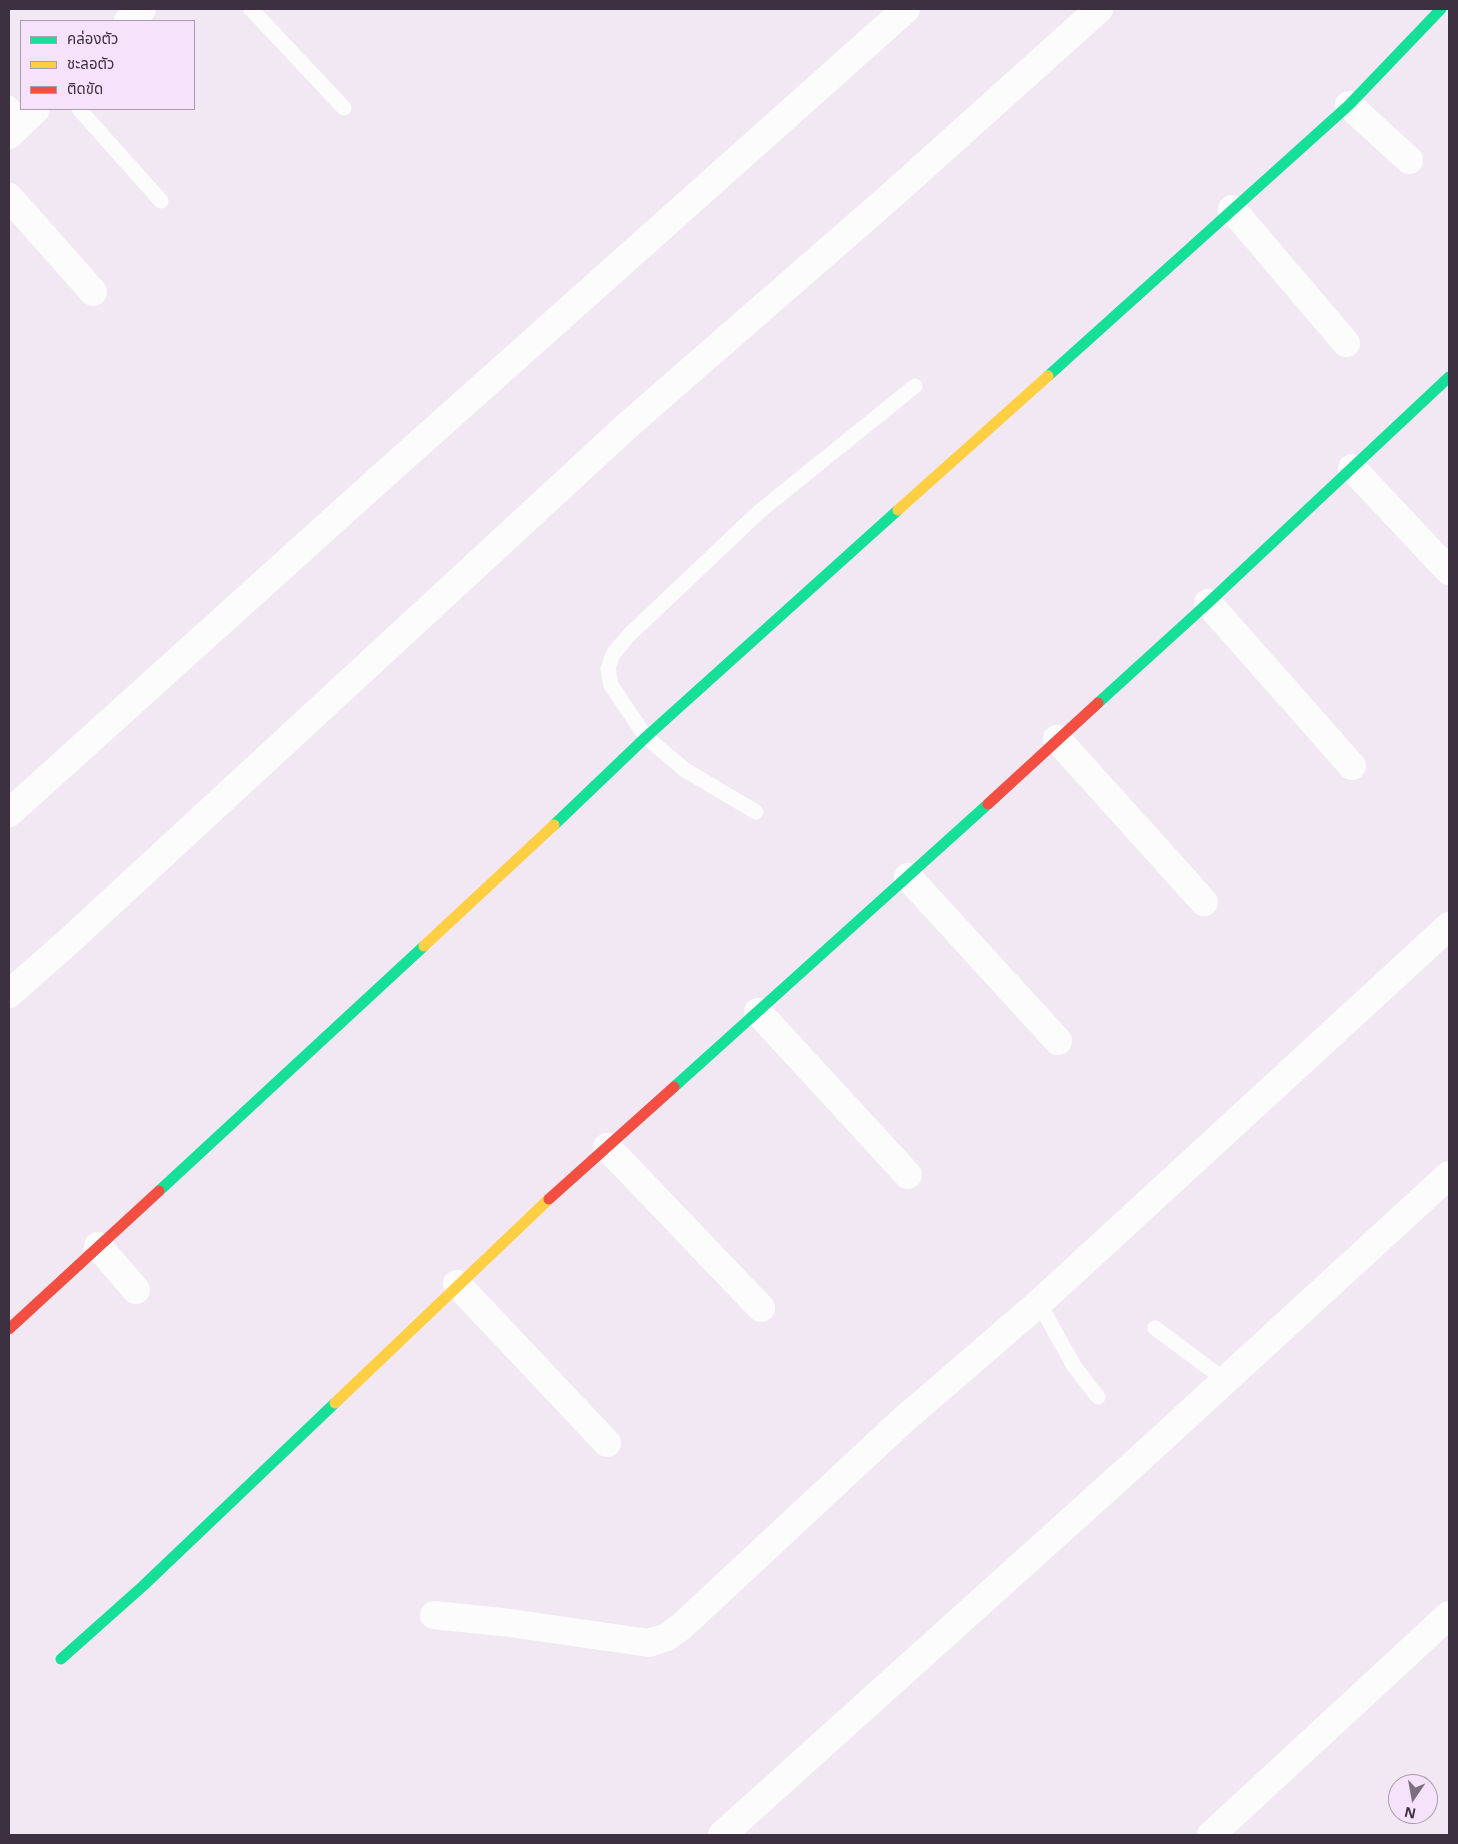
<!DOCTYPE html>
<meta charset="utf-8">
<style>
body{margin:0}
#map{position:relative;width:1458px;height:1844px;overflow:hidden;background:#f2e8f4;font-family:"Noto Sans","Noto Sans Thai",sans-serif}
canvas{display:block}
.frame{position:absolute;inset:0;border:10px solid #3d3040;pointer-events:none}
.legend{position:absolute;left:20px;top:20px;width:175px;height:90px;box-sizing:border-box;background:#f6e2fa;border:1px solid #ac9bb0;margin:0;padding:6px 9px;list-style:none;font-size:15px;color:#3d3040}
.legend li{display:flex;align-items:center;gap:10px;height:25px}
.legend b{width:25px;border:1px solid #ac9bb0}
.north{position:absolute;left:1388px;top:1774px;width:50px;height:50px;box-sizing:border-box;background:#f6e2fa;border:1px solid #ac9bb0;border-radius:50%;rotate:192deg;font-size:14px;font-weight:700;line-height:20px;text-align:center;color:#3d3040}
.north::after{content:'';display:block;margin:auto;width:18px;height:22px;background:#7c707f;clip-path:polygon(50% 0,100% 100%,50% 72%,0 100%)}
</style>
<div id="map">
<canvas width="1458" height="1844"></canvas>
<div class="frame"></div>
<ul class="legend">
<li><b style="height:6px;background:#16e098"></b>คล่องตัว</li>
<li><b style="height:6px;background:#ffcf43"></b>ชะลอตัว</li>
<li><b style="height:6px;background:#f24e42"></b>ติดขัด</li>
</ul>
<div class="north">N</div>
</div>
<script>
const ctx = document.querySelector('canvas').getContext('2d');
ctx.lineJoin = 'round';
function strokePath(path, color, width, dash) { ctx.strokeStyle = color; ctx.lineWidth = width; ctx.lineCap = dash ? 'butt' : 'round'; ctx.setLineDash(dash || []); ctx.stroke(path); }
const lane = new Path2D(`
 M251 9 344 108
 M9 103 25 120
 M79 109 161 201
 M756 812 685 770 646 737 611 685 608 669 613 654 628 636 760 511 915 386
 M1039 1303 1074 1366 1098 1397
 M1155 1328 1225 1380`);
const street = new Path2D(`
 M128 21 142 9
 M1349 105 1409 160
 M9 135 36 109
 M9 197 93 292
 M1232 209 1346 343
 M1352 468 1449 571
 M1208 603 1352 766
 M1057 739 1204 902
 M9 813 376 482 906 9
 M908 877 1058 1041
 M9 994 68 942 628 425 892 195 1099 9
 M758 1012 908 1175
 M607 1147 761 1308
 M98 1246 136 1290
 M457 1284 607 1443
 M434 1615 510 1623 649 1643 667 1637 682 1626 901 1422 1039 1303 1449 926
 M722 1835 1134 1464 1449 1175
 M1211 1835 1449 1615`);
const fast = new Path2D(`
 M1048 376 1349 105 1441 9
 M1098 703 1208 603 1449 377
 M554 825 646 737 898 510
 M674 1087 988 804
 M159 1191 424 946
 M61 1659 143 1586 335 1403`);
const slow = new Path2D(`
 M898 510 1048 376
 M424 946 554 825
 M335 1403 549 1199`);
const jam = new Path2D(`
 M988 804 1098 703
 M549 1199 674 1087
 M9 1329 159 1191`);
strokePath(lane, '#fdfcfd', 15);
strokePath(street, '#fdfcfd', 28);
strokePath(fast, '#16e098', 11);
strokePath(slow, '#ffcf43', 11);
strokePath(jam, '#f24e42', 11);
</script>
